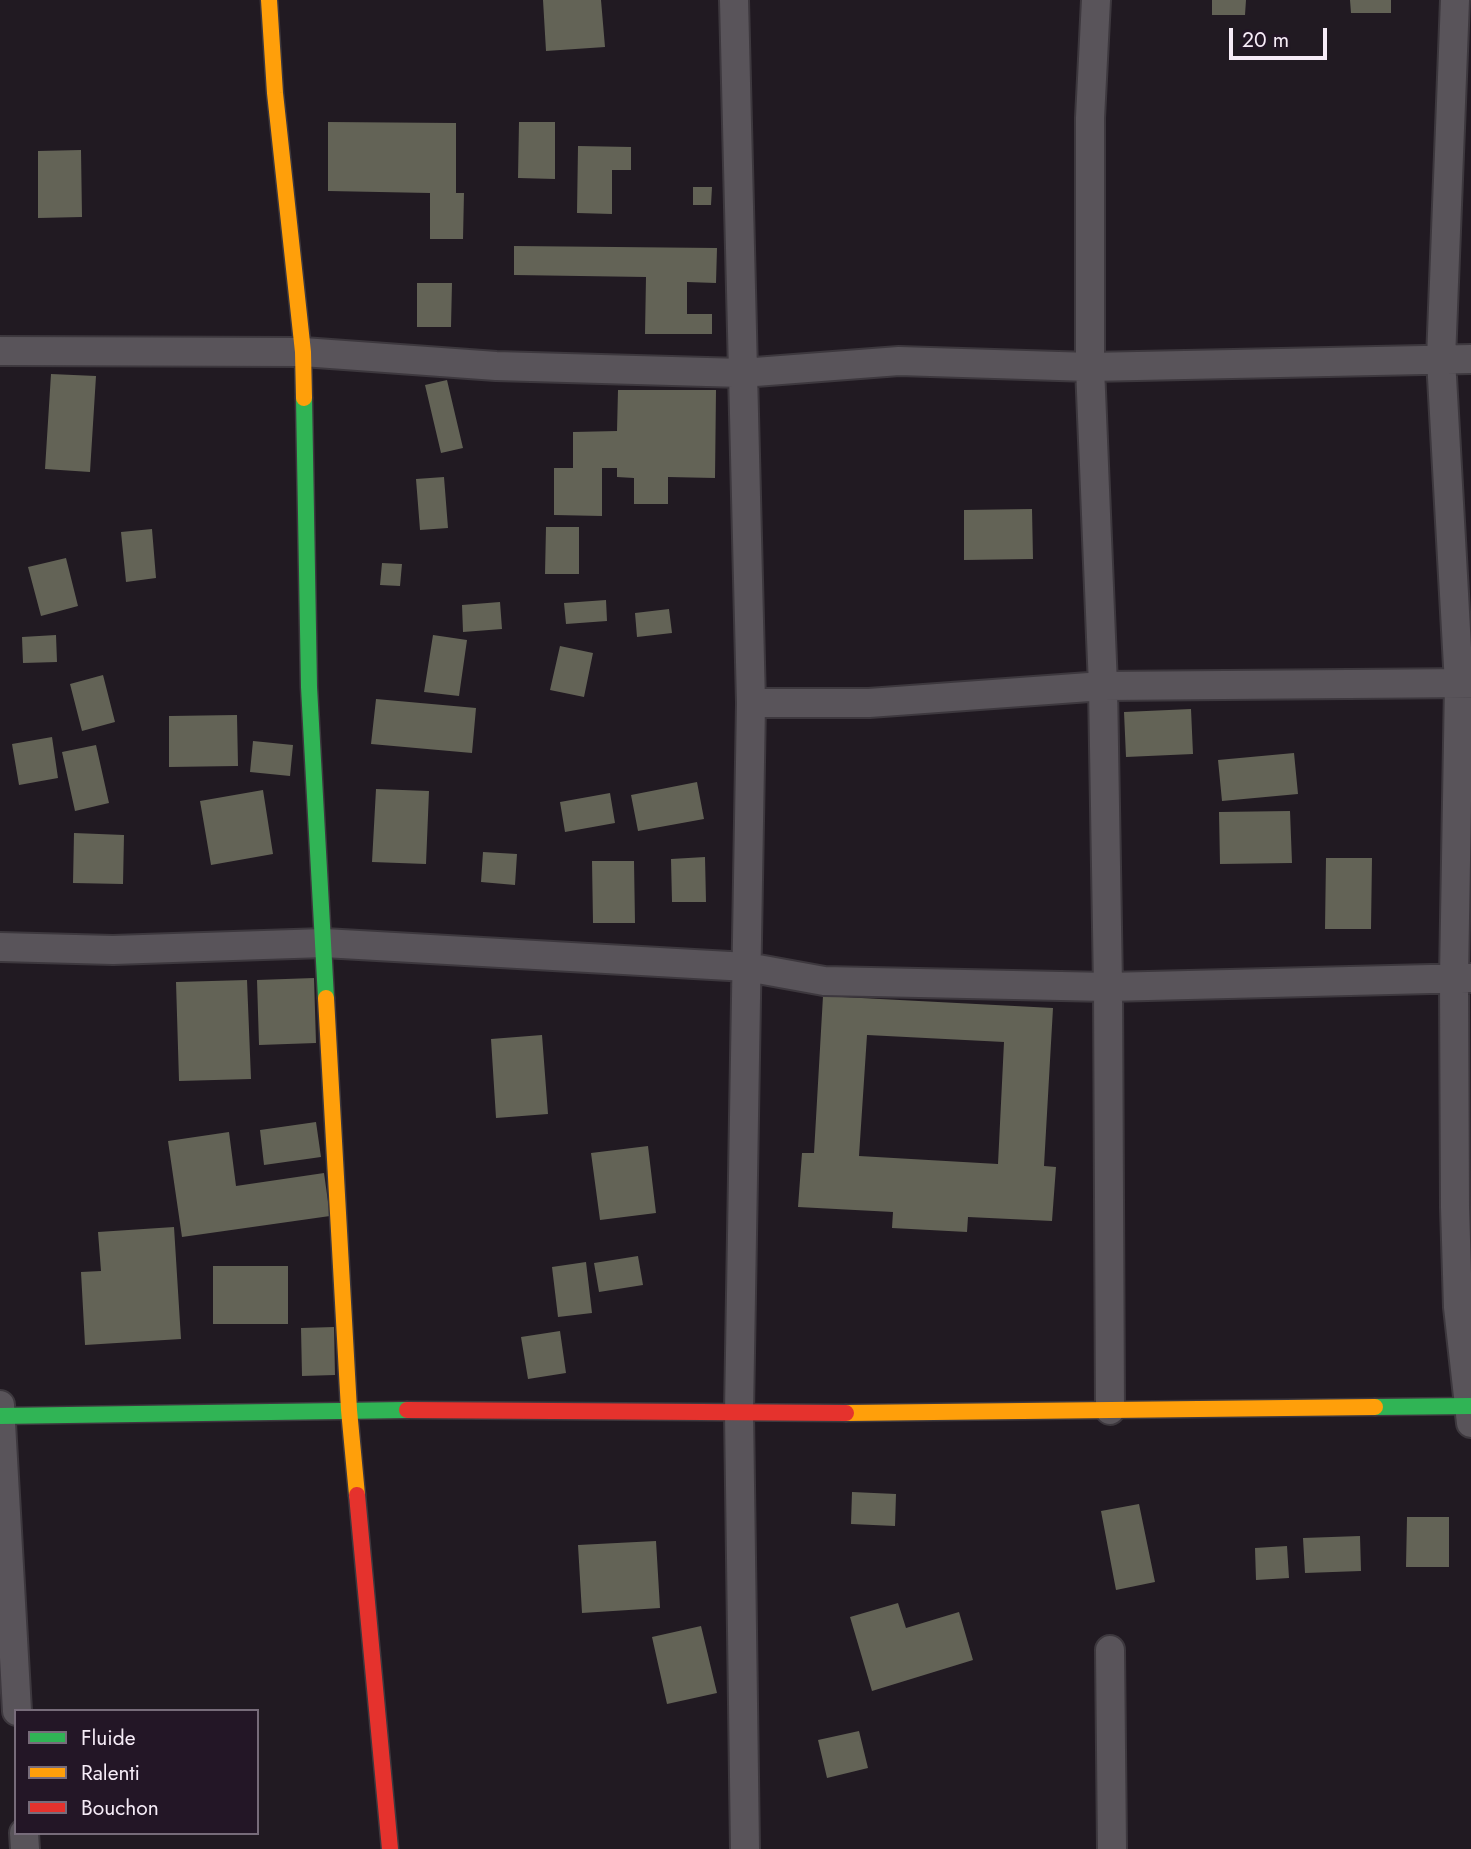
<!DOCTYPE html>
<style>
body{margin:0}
#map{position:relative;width:1471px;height:1849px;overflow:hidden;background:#211a22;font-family:Jost,sans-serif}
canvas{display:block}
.legend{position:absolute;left:14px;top:1709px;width:245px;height:126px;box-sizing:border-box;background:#231626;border:2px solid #776c7a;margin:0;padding:9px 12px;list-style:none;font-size:21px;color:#f6ecf7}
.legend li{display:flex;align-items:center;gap:14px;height:35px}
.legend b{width:35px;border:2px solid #776c7a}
.scale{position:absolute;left:1229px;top:28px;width:98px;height:32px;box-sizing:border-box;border:4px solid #f6ecf7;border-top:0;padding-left:9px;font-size:21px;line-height:24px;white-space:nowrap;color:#f6ecf7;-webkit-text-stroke:5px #231626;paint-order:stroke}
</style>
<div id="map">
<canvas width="1471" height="1849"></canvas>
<ul class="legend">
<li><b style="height:9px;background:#30b455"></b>Fluide</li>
<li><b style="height:9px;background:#ff9f0a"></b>Ralenti</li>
<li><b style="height:9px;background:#e5322d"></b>Bouchon</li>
</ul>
<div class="scale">20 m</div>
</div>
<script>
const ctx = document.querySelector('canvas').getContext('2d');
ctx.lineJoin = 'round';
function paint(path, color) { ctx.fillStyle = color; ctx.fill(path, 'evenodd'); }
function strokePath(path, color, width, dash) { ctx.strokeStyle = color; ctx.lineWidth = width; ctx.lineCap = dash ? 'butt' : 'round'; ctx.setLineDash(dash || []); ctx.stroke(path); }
const building = new Path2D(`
 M543 0H601L605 47 546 51Z
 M1212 0H1246L1245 15H1212Z
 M1350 0H1391V13H1351Z
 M328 122 456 123V193H464L463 239H430V193L328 191Z
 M519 122H555V179L518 178Z
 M578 146 631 147V170H612V214L577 213Z
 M81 150 82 217 38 218V151Z
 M693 187H712L711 205H693Z
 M514 246 717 248 716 283 687 282V314H712V334H645L646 277 514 275Z
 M417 283H452L451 327H417Z
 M51 374 96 376 90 472 45 469Z
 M447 380 463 448 441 453 425 385Z
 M618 390H716L715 478 668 477V504H634V478L617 477V468H602V516L554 515V468H573V432L617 431Z
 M444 477 448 528 420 530 416 479Z
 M1032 509 1033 559 964 560V510Z
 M546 527H579V574H545Z
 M152 529 156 578 126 582 121 532Z
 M66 558 78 606 41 616 28 567Z
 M382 563 402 564 400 586 380 585Z
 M606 600 607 621 566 624 564 603Z
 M500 602 502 629 463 632 462 605Z
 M669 609 672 633 637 637 635 613Z
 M56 635 57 662 23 663 22 637Z
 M433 635 467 640 459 696 424 692Z
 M560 646 593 653 584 697 550 690Z
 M103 675 115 722 82 731 70 684Z
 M376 699 476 708 472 753 371 744Z
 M1191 709 1193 754 1126 757 1124 712Z
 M237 715 238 766 169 767V716Z
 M52 737 58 778 19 785 12 744Z
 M253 741 293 745 290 776 250 772Z
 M96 745 109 803 75 811 62 752Z
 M1294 753 1298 794 1222 801 1218 760Z
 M697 782 704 819 638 831 631 795Z
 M376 789 429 791 426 864 372 862Z
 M263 790 273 854 211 865 200 801Z
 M610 793 615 823 565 832 560 802Z
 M1290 811 1292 863 1220 864 1219 812Z
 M74 833 124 835 123 884 73 883Z
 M483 852 517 854 515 885 481 882Z
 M705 857 706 902H672L671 859Z
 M1326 858H1372L1371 929H1325Z
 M592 861H634L635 923H593Z
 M314 978 316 1043 259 1045 257 980Z
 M247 980 251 1079 179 1081 176 982Z
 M823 996 1053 1008 1044 1166 1056 1167 1052 1221 968 1217 967 1232 892 1228 893 1212 798 1207 802 1153H814ZM867 1035 1004 1042 998 1164 859 1156Z
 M542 1035 548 1114 496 1118 491 1039Z
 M316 1122 321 1157 264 1165 260 1130Z
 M229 1132 236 1186 324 1173 330 1216 182 1237 168 1141Z
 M648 1146 656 1213 600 1220 591 1153Z
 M174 1227 181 1339 85 1345 81 1272 101 1271 98 1232Z
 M638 1256 643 1285 599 1292 594 1263Z
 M586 1262 592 1313 558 1317 552 1267Z
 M213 1266H288V1324H213Z
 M334 1327 335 1375 302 1376 301 1328Z
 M560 1331 566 1373 528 1379 521 1337Z
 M852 1492 896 1494 895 1526 851 1524Z
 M1139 1504 1155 1582 1116 1590 1101 1511Z
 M1407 1517H1449V1567H1406Z
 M1360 1536 1361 1571 1305 1573 1303 1538Z
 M656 1541 660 1608 582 1613 578 1545Z
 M1287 1546 1289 1578 1256 1580 1255 1548Z
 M898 1603 906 1628 959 1612 973 1660 872 1691 850 1617Z
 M701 1626 717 1693 667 1704 652 1637Z
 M859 1731 868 1768 827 1778 818 1740Z`);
const street = new Path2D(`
 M734 0 751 703 739 1412 745 1849
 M1096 0 1090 118V367L1103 686 1108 987 1110 1410
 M1455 0 1441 359 1459 684 1454 978 1455 1207 1458 1307 1471 1423
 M0 351 303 352 496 366 742 373 899 361 1090 367 1471 359
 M751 703H869L1103 686 1471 683
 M0 947 113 950 324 943 747 967 824 981 1108 987 1471 978
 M0 1405 17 1711
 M1110 1650 1112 1849
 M24 1833 25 1849`);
const fast = new Path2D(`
 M304 398 309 687 326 998
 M1375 1407 1471 1406
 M0 1416 407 1410`);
const slow = new Path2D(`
 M269 0 275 93 303 352 304 398
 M326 998 349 1410 357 1495
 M846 1413 1375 1407`);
const jam = new Path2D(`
 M407 1410 846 1413
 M357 1495 390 1849`);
paint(building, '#636356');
strokePath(street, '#3d383e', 32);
strokePath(fast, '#3d383e', 19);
strokePath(slow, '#3d383e', 19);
strokePath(jam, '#3d383e', 19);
strokePath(street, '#59545a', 28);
strokePath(fast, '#30b455', 16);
strokePath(slow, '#ff9f0a', 16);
strokePath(jam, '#e5322d', 16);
</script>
